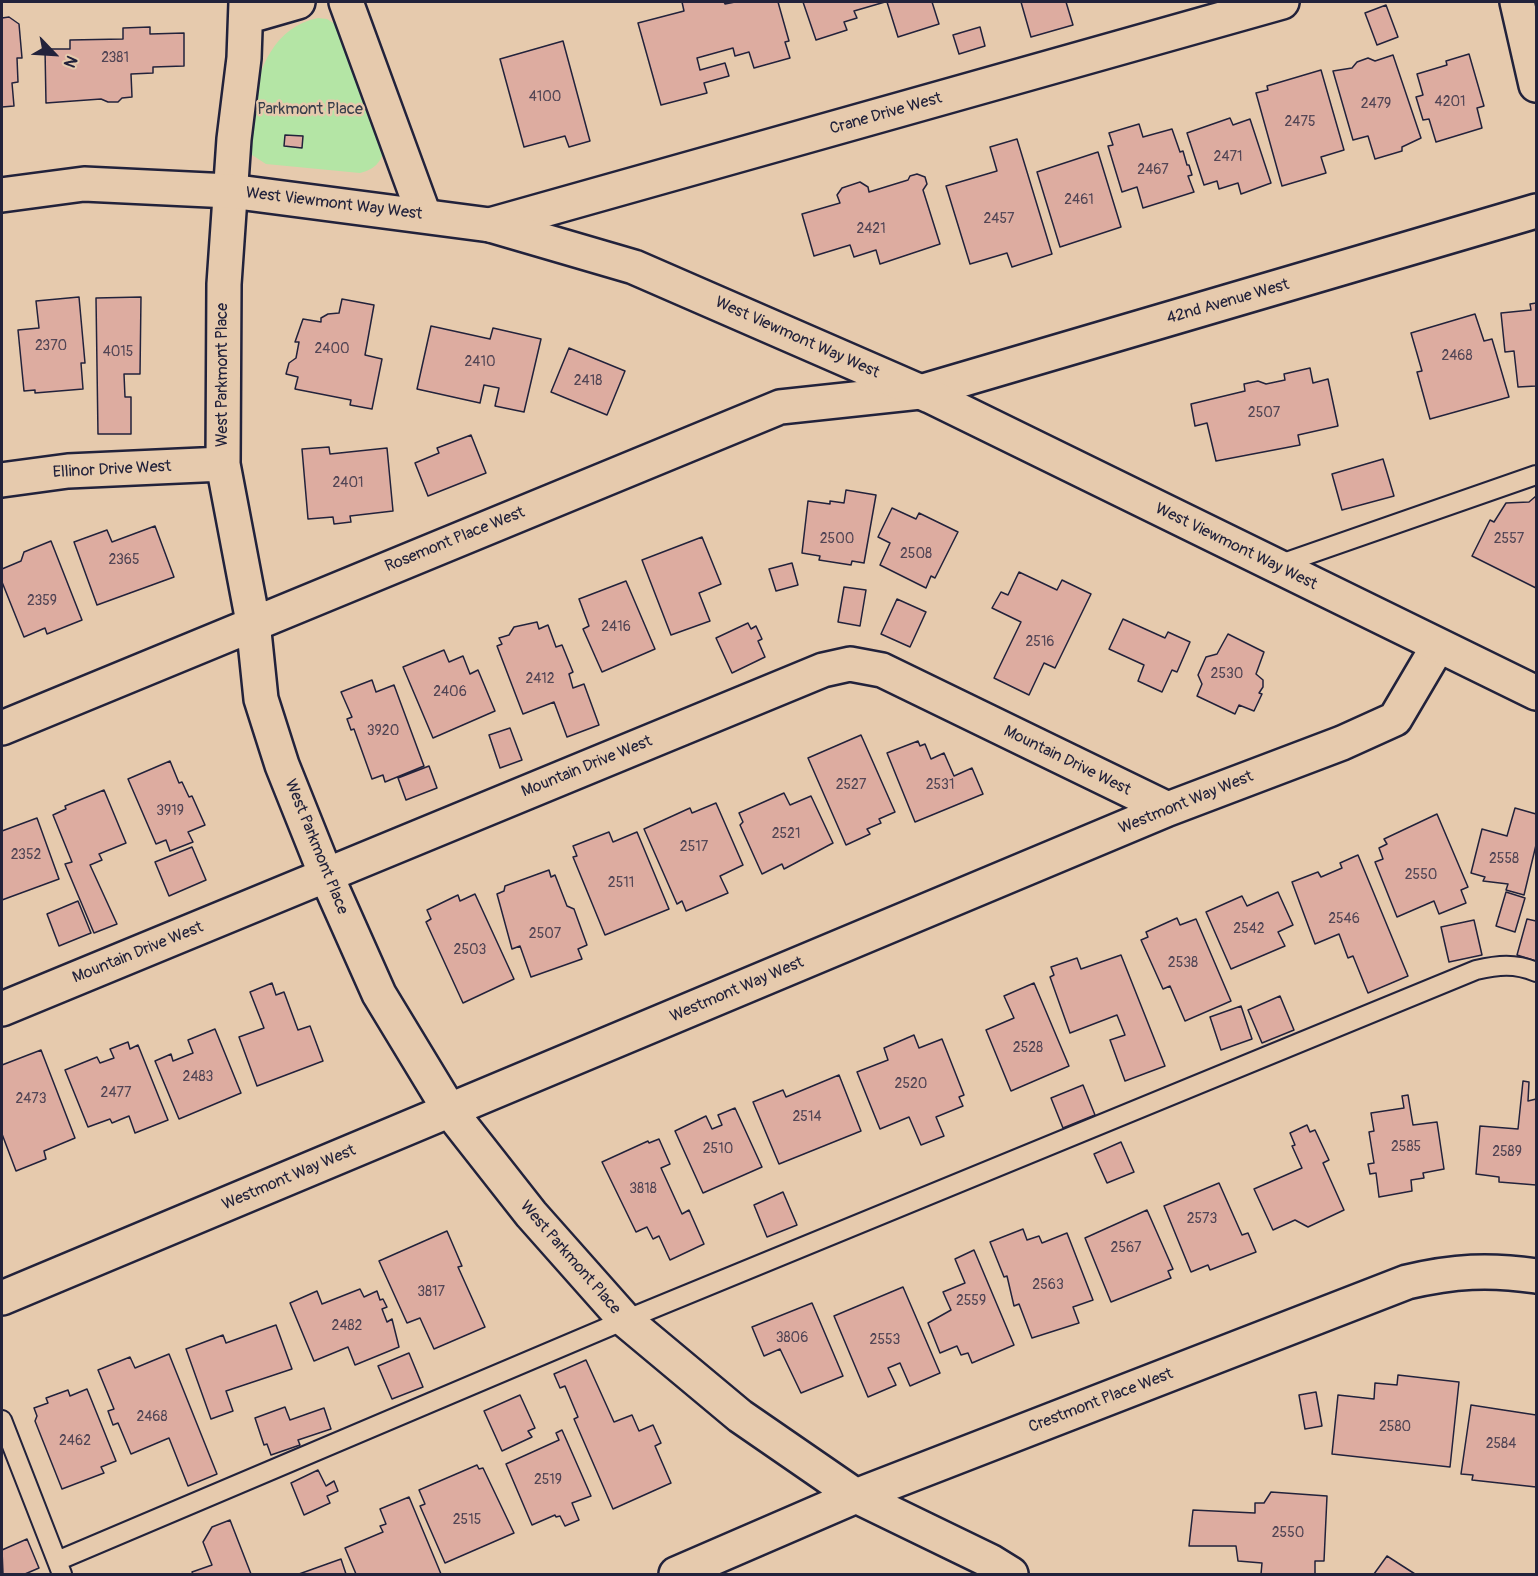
<!DOCTYPE html>
<style>
body{margin:0}
#map{position:relative;width:1538px;height:1576px;overflow:hidden;background:#e6caad;font-family:Pangolin,sans-serif}
canvas{display:block}
.frame{position:absolute;inset:0;border:3px solid #22223b;pointer-events:none}
.north{position:absolute;left:24px;top:24px;width:60px;height:60px;-webkit-text-stroke:4px #e6caad;paint-order:stroke;rotate:115deg;font-size:16px;font-weight:700;line-height:24px;text-align:center;color:#22223b}
.north::after{content:'';display:block;margin:auto;width:21px;height:27px;background:#22223b;clip-path:polygon(50% 0,100% 100%,50% 72%,0 100%)}
</style>
<div id="map">
<canvas width="1538" height="1576"></canvas>
<div class="frame"></div>
<div class="north">N</div>
</div>
<script>
const ctx = document.querySelector('canvas').getContext('2d');
ctx.lineJoin = 'round';
function paint(path, color) { ctx.fillStyle = color; ctx.fill(path, 'evenodd'); }
function strokePath(path, color, width, dash) { ctx.strokeStyle = color; ctx.lineWidth = width; ctx.lineCap = dash ? 'butt' : 'round'; ctx.setLineDash(dash || []); ctx.stroke(path); }
function write(font, color, halo, rows, align = 'center') {
  ctx.font = font + ' Pangolin,sans-serif'; ctx.lineWidth = 5; ctx.setLineDash([]); ctx.textBaseline = 'middle'; ctx.strokeStyle = halo; ctx.fillStyle = color; for (const [text, x, y, turn = 0] of rows) {
    ctx.save(); ctx.translate(x, y); ctx.rotate((+turn || 0) * Math.PI / 180); ctx.textAlign = isNaN(turn) ? turn : align; if (halo) ctx.strokeText(text, 0, 0); ctx.fillText(text, 0, 0); ctx.restore();
  }
}
const green = new Path2D(`
 M318 18 327 19 343 29 384 148C381 163 375 169 360 173L266 164 249 153C246 137 250 123 252 106 259 68 274 27 318 18Z`);
const building = new Path2D(`
 M682 2H724L725 4 735 2H778L789 41 785 42 790 58 754 68 749 52 735 56 733 48 697 58 700 70 725 63 729 76 704 83 707 93 661 105 638 23 684 11Z
 M803 2H885L854 11 857 18 844 22 847 30 816 40Z
 M887 2H932L939 24 898 37Z
 M1021 2H1066L1073 25 1031 37Z
 M1386 5 1398 37 1377 45 1365 13Z
 M9 17 19 24 22 58H17L18 82 12 83 14 106 2 107V18Z
 M150 27V34L184 33V66L153 67V73L131 74 132 97 122 98 118 102H108L101 99 46 103 45 49H70V40L123 39V28Z
 M980 27 985 46 959 54 953 35Z
 M563 41 590 141 569 147 565 136 524 147 500 59Z
 M1469 54 1484 106 1477 108 1482 128 1436 142 1429 119 1423 120 1416 97 1423 95 1417 74 1447 65 1446 61Z
 M1393 55 1421 138 1402 147V151L1375 159 1368 136 1353 140 1333 71 1352 68 1357 62 1368 58 1375 61Z
 M1321 70 1344 150 1321 157 1326 173 1282 186 1256 93 1268 90 1267 86Z
 M1230 118 1233 125 1250 119 1271 183 1241 194 1238 183 1219 189 1217 181 1204 185 1187 133Z
 M1139 124 1143 137 1172 129 1180 152 1183 151 1187 165H1189L1192 175 1188 176 1194 192 1143 208 1137 187 1122 192 1108 146 1113 145 1109 133Z
 M285 135 303 136 302 148 284 146Z
 M1017 139 1052 254 1012 267 1007 253 970 264 946 186 997 171 990 147Z
 M1098 152 1121 227 1060 247 1037 172Z
 M917 174 925 177 927 184 923 190 940 244 880 264 876 250 854 257 850 245 814 256 802 214 840 203 837 195 842 188 860 182 868 187 869 192 908 180 910 176Z
 M79 297 85 363H81L83 389 35 393V390L24 391 18 330 39 328 36 301Z
 M141 297 140 374H124L125 397H131V434H98L96 298Z
 M342 299 374 305 365 355 382 359 372 409 350 405 351 400 295 389 298 377 286 374 289 363 296 358 299 342H295L303 319 321 322V318L328 314 339 313Z
 M1536 303V386L1518 387 1514 351 1505 352 1501 313 1531 310 1530 304Z
 M1475 314 1484 341 1492 339 1509 397 1430 419 1417 372 1422 371 1411 333Z
 M431 326 490 339 493 328 541 339 524 412 495 406 499 388 484 385 480 403 417 389Z
 M569 348 625 371 607 415 551 392Z
 M1310 368 1313 383 1328 379 1338 426 1298 435 1300 445 1216 461 1207 423 1195 426 1191 404 1245 391 1244 384 1258 381 1266 384 1285 380 1284 374Z
 M471 435 486 473 428 496 415 463 439 453 437 448Z
 M329 447 330 454 387 448 393 511 350 516 351 522 334 524 333 517 308 519 302 449Z
 M1383 459 1394 496 1342 510 1332 474Z
 M846 490 876 495 864 563 852 561 851 565 819 560 820 556 802 553 808 501 830 504V501L844 503Z
 M1536 496V588L1472 556 1490 520 1494 522 1506 503 1529 502Z
 M892 508 916 519 919 513 958 532 935 578 931 576 926 588 880 565 890 543 878 537Z
 M155 526 174 577 97 605 74 542 107 530 112 542Z
 M702 537 721 584 699 593 710 621 671 635 642 560Z
 M51 541 82 620 47 634 45 628 24 637 2 582V569L21 561 24 552Z
 M792 563 798 585 776 591 769 569Z
 M1019 572 1057 590 1062 580 1091 594 1055 668 1044 663 1029 695 994 678 1021 622 992 608 1001 592 1008 595Z
 M626 581 655 649 602 672 583 629 589 626 579 599Z
 M844 587 866 590 860 626 838 622Z
 M897 599 926 612 910 647 881 634Z
 M1123 619 1165 638 1168 632 1190 642 1177 672 1172 670 1162 692 1138 681 1144 665 1109 649Z
 M537 622 539 629 548 625 556 647 562 645 573 672 569 674 573 688 584 684 599 725 567 737 554 702 523 714 497 646 502 644 499 638 509 635 514 627Z
 M748 623 751 629 756 626 762 639 758 641 765 657 732 673 716 638Z
 M1228 634 1264 652 1256 674 1263 680V687L1259 693 1262 694 1254 711 1239 705 1235 714 1197 696 1202 684 1198 675 1206 657 1217 654Z
 M444 650 449 662 463 656 470 674 478 670 495 711 433 738 403 667Z
 M372 680 376 692 394 685 424 766 385 782 383 775 372 779 354 729 351 730 347 719 352 717 341 692Z
 M510 728 522 760 500 768 489 735Z
 M861 735 895 812 879 819 881 823 867 829 870 834 846 845 808 758Z
 M918 741 920 746 925 744 931 759 944 753 954 776 972 768 983 794 915 822 887 753Z
 M170 761 179 783 182 782 189 797 192 796 205 825 188 832 193 842 170 851 166 840 156 844 128 779Z
 M429 766 437 788 406 800 398 778Z
 M104 790 126 843 99 854 102 860 90 865 117 924 94 933 65 864 72 862 53 815 66 809 65 806Z
 M784 793 790 805 811 796 833 843 784 869 782 864 762 874 740 825 743 822 739 813Z
 M716 803 743 865 720 876 728 893 686 911 682 901 677 904 644 829 690 808 692 813Z
 M1515 808 1536 814V845L1524 895 1506 890 1508 884 1483 881 1485 877 1471 873 1482 829 1507 836Z
 M1437 814 1468 887 1461 890 1466 903 1439 914 1434 901 1397 917 1375 862 1383 859 1379 848 1387 844 1384 839Z
 M37 818 59 879 2 900V831Z
 M609 832 613 842 637 832 669 909 605 935 573 857 577 856 573 846Z
 M192 847 206 880 169 896 155 862Z
 M1358 855 1408 976 1368 993 1353 956 1348 958 1339 934 1315 944 1292 882 1318 872 1321 877 1342 868 1340 863Z
 M549 870 551 877 555 875 567 906 574 909 587 945 578 949 582 959 531 977 520 946 512 949 497 894 504 891 505 886Z
 M1278 892 1293 925 1278 932 1285 946 1231 969 1206 912 1242 896 1247 906Z
 M1506 892 1525 898 1515 932 1496 926Z
 M475 894 514 979 463 1003 426 922 431 919 427 910 458 895 460 901Z
 M78 901 91 933 59 946 47 914Z
 M1177 918 1180 925 1196 919 1231 1001 1185 1021 1170 986 1163 989 1141 940 1148 937 1146 932Z
 M1527 919 1536 921V961L1517 955Z
 M1474 920 1482 955 1449 962 1441 927Z
 M1121 955 1165 1066 1125 1081 1110 1040 1125 1035 1117 1015 1070 1033 1050 977 1054 975 1051 967 1077 958 1081 969Z
 M272 983 276 995 284 992 298 1030 310 1026 323 1061 257 1086 239 1037 264 1028 250 992Z
 M1034 983 1069 1066 1011 1091 986 1030 1014 1018 1004 996Z
 M1280 996 1294 1030 1262 1043 1248 1010Z
 M1241 1006 1252 1039 1221 1050 1210 1017Z
 M215 1029 241 1093 179 1119 155 1061 171 1054 173 1061 193 1053 188 1040Z
 M914 1035 919 1048 942 1039 964 1095 959 1097 963 1106 936 1117 944 1136 921 1145 909 1117 880 1129 857 1072 888 1060 884 1048Z
 M128 1042 130 1049 138 1045 168 1120 135 1133 129 1116 112 1123 110 1119 88 1127 65 1070 97 1057 100 1063 114 1058 110 1049Z
 M41 1050 75 1138 44 1151 46 1159 16 1171 2 1134V1065Z
 M839 1075 861 1131 779 1164 753 1102 783 1090 786 1097Z
 M1523 1081 1529 1082 1528 1101 1536 1099V1185L1499 1182V1177L1476 1174 1480 1126 1518 1129Z
 M1083 1085 1095 1115 1063 1128 1051 1098Z
 M1408 1095 1413 1125 1437 1122 1444 1169 1423 1173 1424 1178 1411 1180 1412 1191 1379 1197 1376 1173 1370 1174 1368 1164 1374 1163 1369 1132 1374 1131 1371 1113 1404 1108 1402 1096Z
 M735 1108 762 1167 703 1193 675 1131 706 1116 712 1129 722 1125 718 1115Z
 M1307 1125 1310 1132 1315 1130 1329 1160 1323 1163 1344 1210 1308 1227 1295 1220 1273 1230 1254 1189 1302 1168 1292 1146 1295 1145 1290 1133Z
 M659 1139 670 1164 661 1168 682 1214 689 1210 704 1244 670 1260 659 1236 653 1239 647 1227 636 1232 602 1162 648 1141 649 1143Z
 M1121 1142 1134 1172 1107 1183 1094 1154Z
 M1219 1183 1242 1235 1248 1233 1256 1252 1210 1270 1208 1265 1191 1272 1164 1206Z
 M783 1192 797 1225 767 1237 754 1205Z
 M1147 1210 1173 1269 1168 1271 1171 1278 1111 1302 1085 1238Z
 M1023 1229 1027 1240 1039 1236 1042 1243 1067 1233 1093 1300 1073 1307 1079 1323 1032 1338 1019 1304 1014 1306 1007 1276 1004 1277 990 1242Z
 M447 1231 462 1266 458 1267 485 1327 434 1349 420 1318 407 1323 379 1261Z
 M974 1250 1014 1345 972 1363 968 1353 961 1355 957 1346 940 1353 928 1323 951 1310 943 1292 965 1283 955 1259Z
 M903 1287 940 1373 910 1386 900 1363 888 1368 896 1385 868 1397 834 1316Z
 M360 1289 364 1297 377 1291 380 1300 383 1299 387 1307 382 1309 387 1322 392 1319 399 1347 355 1365 348 1347 314 1361 290 1303 317 1291 322 1304Z
 M812 1303 843 1376 801 1393 780 1349 764 1356 752 1327Z
 M276 1325 292 1369 226 1391 233 1411 211 1419 186 1349 223 1335 226 1343Z
 M409 1353 423 1387 392 1399 378 1366Z
 M169 1354 217 1474 188 1486 169 1438 131 1454 118 1423 113 1425 108 1411 114 1409 98 1370 130 1357 135 1368Z
 M586 1360 614 1422 632 1415 639 1431 653 1425 661 1443 655 1446 671 1483 613 1509 574 1419 578 1417 565 1386 560 1388 554 1374Z
 M1398 1375 1459 1382 1450 1467 1332 1454 1338 1395 1374 1399 1375 1383 1397 1385Z
 M87 1389 116 1461 101 1467 104 1473 62 1489 35 1421 37 1416 34 1408 48 1403 46 1398 68 1390 70 1396Z
 M1316 1392 1322 1426 1305 1429 1299 1395Z
 M520 1395 535 1428 528 1431 532 1437 502 1451 484 1411Z
 M1471 1405 1536 1415V1487L1472 1480 1473 1475 1461 1474Z
 M285 1407 290 1420 324 1408 331 1429 298 1440 300 1445 271 1455 267 1444 264 1445 255 1418Z
 M562 1430 591 1496 572 1503 579 1520 565 1526 560 1516 556 1517 555 1515 532 1525 506 1464 559 1440 556 1433Z
 M477 1465 479 1469 483 1468 514 1533 445 1563 420 1506 425 1504 419 1490Z
 M318 1470 326 1486 334 1481 338 1491 327 1496 330 1503 304 1515 291 1483Z
 M1271 1492 1327 1496 1324 1561H1315V1574H1261L1262 1563 1238 1561 1236 1546H1189L1193 1510 1255 1513V1503H1264Z
 M409 1497 441 1574H356L345 1548 383 1532 380 1526 386 1524 380 1509Z
 M230 1520 251 1574H193L192 1572 212 1565 203 1542 212 1527Z
 M27 1539 39 1568 25 1574H3L2 1550Z
 M1387 1556 1415 1574H1374Z
 M341 1559 346 1574H299Z`);
const lane = new Path2D(`
 M1275 566 1536 475
 M2 1420 62 1574
 M57 1561 625 1320 1476 970C1498 965 1515 963 1536 972`);
const street = new Path2D(`
 M246 2 244 58 234 139 224 284 223 464 253 622 261 699 282 765 326 875 379 994 450 1111 531 1214 625 1320 740 1416 856 1496 990 1561 1011 1574
 M346 2 424 215
 M1517 2 1536 85
 M246 17 298 2
 M490 225 1282 2
 M2 480 68 471 223 464
 M2 728 780 407 920 392 1536 211
 M2 1009 823 670 850 664 882 670 1168 809
 M2 1298 1168 809 1342 743 1395 719 1438 646
 M676 1574 856 1496 1407 1282C1454 1271 1489 1269 1536 1276`);
const secondary = new Path2D(`
 M2 195 84 184 230 191 490 225 634 267 930 396 1536 693`);
const numberNames = [
 ["2381",115,58],
 ["4100",545,97],
 ["4201",1450,102],
 ["2479",1376,104],
 ["2475",1300,122],
 ["2471",1228,157],
 ["2467",1153,170],
 ["2461",1079,200],
 ["2457",999,219],
 ["2421",871,229],
 ["2370",51,346],
 ["2400",332,349],
 ["4015",118,352],
 ["2468",1457,356],
 ["2410",480,362],
 ["2418",588,381],
 ["2507",1264,413],
 ["2401",348,483],
 ["2500",837,539],
 ["2557",1509,539],
 ["2508",916,554],
 ["2365",124,560],
 ["2359",42,601],
 ["2416",616,627],
 ["2516",1040,642],
 ["2530",1227,674],
 ["2412",540,679],
 ["2406",450,692],
 ["3920",383,731],
 ["2527",851,785],
 ["2531",940,785],
 ["3919",170,811],
 ["2521",786,834],
 ["2517",694,847],
 ["2352",26,855],
 ["2558",1504,859],
 ["2550",1421,875],
 ["2511",621,883],
 ["2546",1344,919],
 ["2542",1249,929],
 ["2507",545,934],
 ["2503",470,950],
 ["2538",1183,963],
 ["2528",1028,1048],
 ["2483",198,1077],
 ["2520",911,1084],
 ["2477",116,1093],
 ["2473",31,1099],
 ["2514",807,1117],
 ["2585",1406,1147],
 ["2510",718,1149],
 ["2589",1507,1152],
 ["3818",643,1189],
 ["2573",1202,1219],
 ["2567",1126,1248],
 ["2563",1048,1285],
 ["3817",431,1292],
 ["2559",971,1301],
 ["2482",347,1326],
 ["3806",792,1338],
 ["2553",885,1340],
 ["2468",152,1417],
 ["2580",1395,1427],
 ["2462",75,1441],
 ["2584",1501,1444],
 ["2519",548,1480],
 ["2515",467,1520],
 ["2550",1288,1533]
];
const parkNames = [
 ["Parkmont Place",310,110]
];
const streetNames = [
 ["Crane Drive West",886,114,-16],
 ["West Viewmont Way West",334,204,7],
 ["42nd Avenue West",1228,302,-16],
 ["West Viewmont Way West",797,338,24],
 ["West Parkmont Place",223,375,-90],
 ["Ellinor Drive West",112,470,-3],
 ["Rosemont Place West",455,540,-22],
 ["West Viewmont Way West",1236,547,26],
 ["Mountain Drive West",1067,761,26],
 ["Mountain Drive West",587,767,-22],
 ["Westmont Way West",1186,803,-22],
 ["West Parkmont Place",316,847,68],
 ["Mountain Drive West",138,953,-22],
 ["Westmont Way West",737,990,-23],
 ["Westmont Way West",289,1178,-23],
 ["West Parkmont Place",570,1258,49],
 ["Crestmont Place West",1101,1401,-21]
];
paint(green, '#b4e5a5');
paint(building, '#ddaca0');
strokePath(building, '#22223b', 1.5);
strokePath(lane, '#22223b', 22);
strokePath(street, '#22223b', 38);
strokePath(secondary, '#22223b', 38);
strokePath(lane, '#e6caad', 18);
strokePath(street, '#e6caad', 33);
strokePath(secondary, '#e6caad', 33);
write('14px', '#514454', null, numberNames);
write('16px', '#383f4b', '#e6caad', parkNames);
write('16px', '#22223b', '#e6caad', streetNames);
</script>
